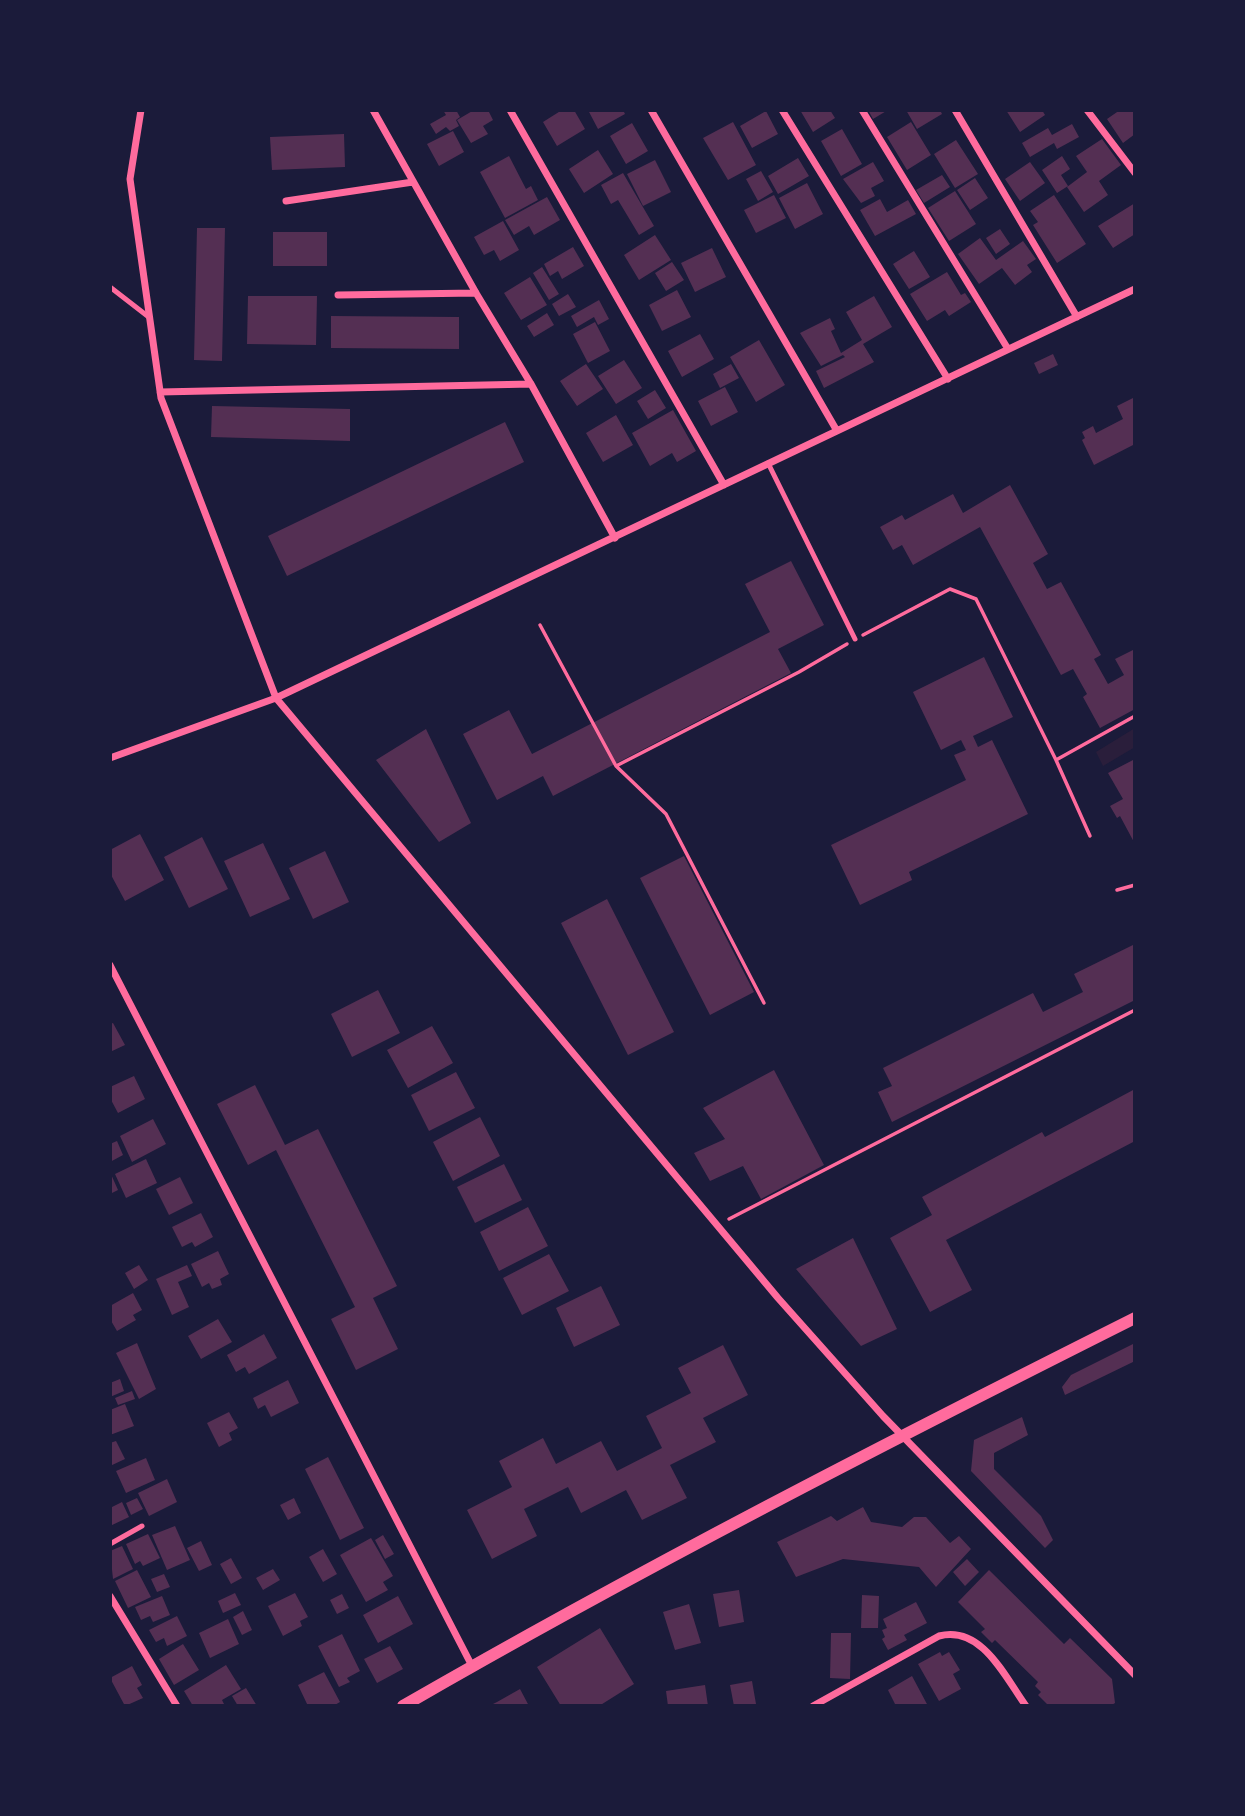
<!DOCTYPE html>
<style>
body{margin:0}
#map{position:relative;width:1245px;height:1816px;overflow:hidden;background:#1b1b3a;font-family:Lora,serif}
canvas{display:block}
.frame{position:absolute;inset:0;border:112px solid #1b1b3a;pointer-events:none}
</style>
<div id="map">
<canvas width="1245" height="1816"></canvas>
<div class="frame"></div>
</div>
<script>
const ctx = document.querySelector('canvas').getContext('2d');
ctx.lineJoin = 'round';
function paint(path, color) { ctx.fillStyle = color; ctx.fill(path, 'evenodd'); }
function strokePath(path, color, width, dash) { ctx.strokeStyle = color; ctx.lineWidth = width; ctx.lineCap = dash ? 'butt' : 'round'; ctx.setLineDash(dash || []); ctx.stroke(path); }
const green = new Path2D(`
 M1135 728V747L1103 766 1096 752Z`);
const building = new Path2D(`
 M443 110H456L460 117 456 120 459 126 450 131 446 127 436 134 430 124 446 115Z
 M474 110H488L493 120 483 126 488 134 471 143 457 120Z
 M562 110H574L585 129 557 146 543 122Z
 M588 110H623L625 114 598 129Z
 M800 110H830L835 118 813 132Z
 M868 110H888L873 119Z
 M906 110H940L942 114 917 129Z
 M1006 110H1042L1045 115 1020 132Z
 M1120 110H1135V134L1123 143 1107 119Z
 M766 111 778 134 752 148 740 126Z
 M733 122 756 165 728 180 703 138Z
 M911 122 931 155 907 170 887 137Z
 M632 123 648 151 626 164 610 136Z
 M1072 124 1079 137 1057 149 1054 143 1030 157 1022 143 1048 128 1052 135Z
 M842 129 862 164 841 176 821 141Z
 M453 131 464 152 439 166 427 144Z
 M344 134 345 167 272 170 270 137Z
 M1102 139 1121 165 1099 181 1108 195 1084 212 1067 187 1087 172 1076 156Z
 M956 140 978 174 955 188 934 154Z
 M598 150 613 174 584 193 569 169Z
 M509 156 526 189 531 186 538 200 505 218 480 172Z
 M1062 156 1070 169 1061 175 1068 186 1057 193 1042 170Z
 M798 158 809 176 778 194 768 176Z
 M655 160 671 192 643 206 627 174Z
 M873 162 884 181 871 188 875 196 861 203 843 179Z
 M1030 162 1045 183 1020 201 1005 179Z
 M761 171 773 192 758 201 746 179Z
 M623 173 654 226 639 235 618 200 611 204 601 185Z
 M942 175 950 187 924 203 916 190Z
 M975 178 988 198 970 210 957 190Z
 M807 183 823 214 795 229 779 198Z
 M955 191 976 224 949 241 928 208Z
 M774 195 786 218 756 233 744 210Z
 M1054 195 1086 244 1057 263 1033 225 1038 222 1030 211Z
 M547 197 560 220 534 235 529 226 514 235 505 220Z
 M880 199 887 212 908 200 916 214 875 236 860 210Z
 M1135 203V234L1113 248 1098 226Z
 M503 221 519 250 500 261 494 250 484 255 474 237Z
 M197 228H225L222 361 194 360Z
 M1000 229 1010 244 996 254 986 238Z
 M273 232H327V266H273Z
 M655 235 671 260 639 280 624 255Z
 M980 238 996 260 1023 241 1036 259 1027 265 1032 272 1015 285 1002 268 979 284 958 254Z
 M573 247 584 266 562 279 558 271 550 276 544 264Z
 M712 248 726 277 695 292 681 263Z
 M914 251 930 277 909 289 893 264Z
 M672 262 684 280 666 291 655 273Z
 M542 267 559 294 549 300 533 273Z
 M947 272 961 295 965 293 971 302 949 316 945 310 927 321 910 294Z
 M530 277 547 305 521 320 504 293Z
 M677 290 691 317 662 331 649 305Z
 M568 294 576 307 559 316 552 304Z
 M248 296H317L316 345 247 344Z
 M874 296 892 327 863 344 874 362 824 388 816 371 845 357 843 355 821 366 800 333 830 318 835 329 831 331 841 353 862 340 846 312Z
 M599 300 609 319 598 325 594 317 577 327 571 316Z
 M547 313 554 325 534 337 527 326Z
 M331 316 459 317V349L331 348Z
 M595 322 610 351 588 363 573 334Z
 M700 334 714 359 682 377 668 351Z
 M759 340 785 385 756 402 730 357Z
 M1053 354 1058 365 1039 374 1034 363Z
 M624 360 642 388 616 404 598 376Z
 M586 364 603 389 577 406 560 381Z
 M731 364 739 378 720 388 713 374Z
 M725 387 738 412 711 426 698 401Z
 M655 390 666 408 648 419 637 401Z
 M1135 397V444L1094 465 1082 440 1085 438 1082 432 1093 426 1096 433 1123 419 1117 406Z
 M212 406 350 409V441L211 437Z
 M673 410 696 451 677 462 672 453 650 466 632 433Z
 M616 415 633 445 603 462 586 433Z
 M505 422 524 462 287 576 268 536Z
 M1010 485 1048 554 1033 563 1047 589 1061 582 1101 655 1094 659 1108 684 1124 675 1115 659 1135 649V709L1100 728 1083 697 1087 694 1073 669 1061 675 980 527 913 565 902 545 893 550 880 527 902 515 905 520 953 494 963 513Z
 M791 561 824 625 778 649 791 673 553 796 543 776 497 800 463 734 509 710 532 754 770 632 745 584Z
 M984 657 1013 717 973 736 978 747 992 740 1028 814 909 872 912 880 860 905 831 845 966 780 954 755 966 750 961 740 941 750 913 692Z
 M426 729 471 823 439 842 376 760Z
 M1135 759V844L1120 816 1117 818 1110 806 1123 799 1108 773Z
 M140 834 164 880 125 901 110 873V850Z
 M202 837 228 889 189 908 164 857Z
 M263 843 290 899 250 917 224 861Z
 M325 851 349 902 313 919 289 868Z
 M684 856 754 992 710 1015 640 878Z
 M607 899 674 1032 628 1055 561 923Z
 M1135 944V1000L892 1122 878 1092 892 1086 883 1068 1033 993 1043 1012 1083 992 1074 974Z
 M378 990 400 1033 352 1057 331 1014Z
 M113 1023 125 1045 110 1052V1024Z
 M432 1026 453 1063 408 1088 387 1050Z
 M774 1070 824 1165 761 1199 743 1166 710 1181 694 1153 725 1139 703 1108Z
 M456 1072 475 1108 429 1131 411 1095Z
 M134 1076 145 1099 118 1113 110 1098V1087Z
 M255 1085 285 1145 318 1129 397 1286 373 1298 398 1349 356 1370 331 1319 355 1307 276 1150 248 1165 217 1104Z
 M1135 1089V1141L946 1240 972 1290 930 1312 890 1238 932 1215 922 1197 1042 1132 1045 1137Z
 M480 1117 500 1156 453 1181 433 1142Z
 M153 1119 166 1144 132 1162 120 1136Z
 M117 1141 123 1155 110 1162V1144Z
 M146 1159 157 1183 126 1198 115 1174Z
 M504 1164 522 1200 475 1223 457 1187Z
 M110 1172 118 1190 110 1194Z
 M180 1177 193 1203 169 1215 156 1189Z
 M528 1207 548 1246 499 1271 480 1232Z
 M201 1213 213 1237 195 1247 192 1242 182 1247 172 1227Z
 M853 1238 897 1329 861 1346 796 1269Z
 M218 1251 229 1274 220 1279 222 1285 212 1289 209 1283 202 1287 191 1264Z
 M549 1254 569 1291 522 1315 503 1278Z
 M139 1265 148 1280 134 1289 125 1273Z
 M187 1265 192 1276 178 1282 189 1307 172 1315 156 1279Z
 M601 1286 620 1325 574 1347 556 1308Z
 M133 1293 142 1310 133 1315 136 1320 117 1331 110 1319V1306Z
 M218 1319 232 1342 201 1359 188 1336Z
 M264 1334 277 1358 249 1374 245 1367 236 1372 227 1355Z
 M137 1343 156 1389 139 1399 116 1353Z
 M1135 1343V1361L1065 1395 1062 1387 1071 1375Z
 M723 1345 748 1395 703 1418 716 1442 670 1465 687 1498 642 1520 626 1490 581 1513 568 1487 524 1509 537 1536 492 1559 467 1510 512 1487 499 1461 543 1438 556 1464 601 1441 617 1471 662 1448 646 1416 691 1393 678 1368Z
 M120 1379 124 1391 110 1397V1383Z
 M288 1380 299 1403 271 1417 265 1405 258 1409 253 1398Z
 M132 1391 135 1399 118 1405 115 1398Z
 M125 1404 134 1426 110 1435V1410Z
 M229 1412 238 1428 229 1433 232 1440 219 1447 207 1423Z
 M1022 1417 1028 1435 994 1453V1469L1041 1516 1053 1540 1045 1548 971 1471 974 1440Z
 M116 1441 125 1459 110 1466V1443Z
 M328 1457 364 1528 340 1540 305 1469Z
 M146 1458 155 1480 126 1493 116 1471Z
 M167 1479 177 1502 149 1516 138 1493Z
 M137 1498 143 1509 131 1515 126 1503Z
 M294 1498 301 1513 288 1520 280 1505Z
 M122 1502 129 1517 110 1526V1508Z
 M863 1507 871 1522 902 1527 914 1517H926L950 1543 959 1536 971 1549 936 1587 919 1567 843 1559 796 1577 777 1542 831 1516 837 1521Z
 M175 1526 190 1560 167 1570 152 1535Z
 M148 1534 160 1558 143 1566 140 1561 135 1564 126 1544Z
 M383 1535 394 1554 385 1559 375 1540Z
 M371 1538 393 1576 383 1582 388 1590 366 1602 340 1555Z
 M201 1541 212 1565 199 1571 187 1548Z
 M122 1546 133 1569 113 1579 110 1551Z
 M323 1549 337 1574 323 1582 309 1557Z
 M231 1558 242 1578 231 1584 220 1564Z
 M967 1559 979 1572 965 1586 953 1572Z
 M273 1569 280 1580 263 1590 256 1578Z
 M137 1570 151 1597 128 1608 115 1581Z
 M989 1570 1064 1644 1070 1638 1112 1679 1115 1703 1110 1706H1049L1038 1695 1041 1692 1035 1686 1038 1682 995 1640 992 1643 981 1632 985 1629 958 1602Z
 M164 1574 170 1587 157 1592 151 1579Z
 M739 1590 744 1622 719 1627 713 1594Z
 M235 1593 241 1605 223 1613 218 1601Z
 M295 1593 308 1617 300 1621 302 1626 283 1636 268 1606Z
 M342 1594 349 1608 337 1614 330 1600Z
 M862 1595 879 1596 878 1628H861Z
 M162 1596 170 1615 153 1622 150 1616 141 1620 135 1607Z
 M398 1596 413 1624 378 1643 363 1615Z
 M916 1602 927 1623 904 1635 907 1640 888 1650 882 1639 885 1637 882 1630 887 1628 883 1619Z
 M689 1604 701 1643 675 1650 663 1612Z
 M243 1611 252 1630 242 1635 233 1617Z
 M177 1616 187 1636 167 1646 164 1638 156 1642 149 1630Z
 M228 1619 239 1644 210 1658 199 1633Z
 M600 1628 634 1684 599 1706H561L537 1667Z
 M831 1633H851L850 1679 830 1678Z
 M342 1634 360 1671 347 1678 350 1682 339 1687 318 1646Z
 M183 1644 199 1670 174 1685 159 1659Z
 M390 1646 403 1669 377 1683 364 1659Z
 M940 1652 942 1656 949 1652 960 1670 953 1674 961 1689 939 1701 918 1664Z
 M226 1665 241 1689 222 1700 225 1706H193L184 1691Z
 M132 1666 142 1685 137 1688 143 1698 125 1706 110 1678Z
 M324 1672 340 1702 333 1706H308L298 1685Z
 M912 1676 928 1706H896L888 1690Z
 M752 1681 756 1704 734 1706 730 1685Z
 M705 1685 708 1706H668L666 1691Z
 M246 1688 257 1706H238L232 1696Z
 M520 1689 529 1706H489L497 1702Z`);
const path = new Path2D(`
 M540 625 616 766
 M863 635 950 589 976 599 1056 760
 M1090 836 1056 760 1135 716
 M1117 890 1135 885
 M764 1003 666 814 616 766 799 672 847 644
 M729 1219 1135 1010`);
const service = new Path2D(`
 M110 287 150 318
 M768 463 855 639
 M110 1544 142 1526`);
const minor = new Path2D(`
 M141 110 130 179 161 398 276 698 778 1298 883 1416 1135 1675
 M373 110 476 293 531 384 615 538
 M510 110 724 485
 M651 110 837 431
 M782 110 948 379
 M862 110 1008 349
 M955 110 1077 317
 M1087 110 1135 173
 M286 201 413 182
 M338 295 476 293
 M160 392 531 384
 M110 758 276 698 1135 289
 M110 965 472 1666
 M110 1596 177 1706
 M813 1706 939 1636C982 1625 1005 1677 1026 1706`);
const tertiary = new Path2D(`
 M403 1706C642 1568 888 1442 1135 1318`);
paint(green, '#2a1e3b');
paint(building, '#542f53');
strokePath(path, '#ff6b9d', 3.5);
strokePath(service, '#ff6b9d', 5);
strokePath(minor, '#ff6b9d', 7);
strokePath(tertiary, '#ff6b9d', 12);
</script>
